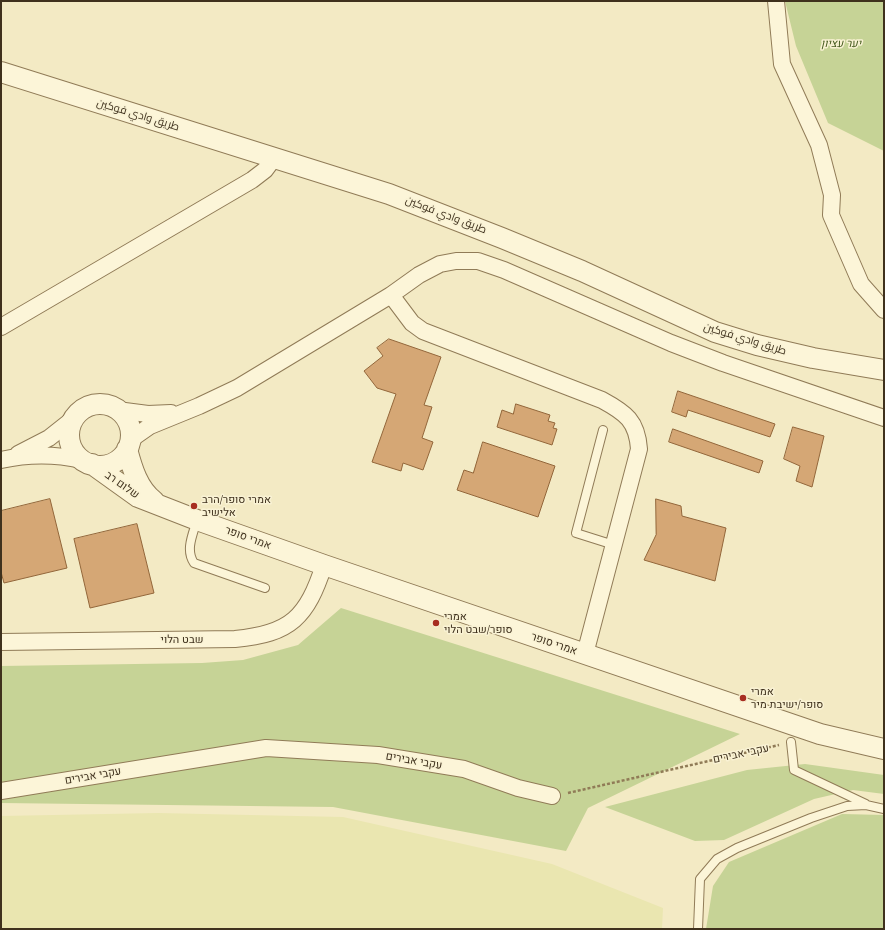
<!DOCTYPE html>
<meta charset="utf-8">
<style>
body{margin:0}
#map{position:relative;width:885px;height:930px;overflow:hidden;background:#f3eac4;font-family:"Noto Serif",serif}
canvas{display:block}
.frame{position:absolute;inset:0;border:2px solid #3f311d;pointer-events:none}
</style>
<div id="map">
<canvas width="885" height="930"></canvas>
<div class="frame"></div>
</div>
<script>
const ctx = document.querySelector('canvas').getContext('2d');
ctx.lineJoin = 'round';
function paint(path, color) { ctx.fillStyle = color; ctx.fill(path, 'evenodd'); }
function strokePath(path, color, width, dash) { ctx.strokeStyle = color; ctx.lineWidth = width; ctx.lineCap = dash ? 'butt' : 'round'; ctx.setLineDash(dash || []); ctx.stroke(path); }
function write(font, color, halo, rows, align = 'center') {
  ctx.font = font + ' "Noto Serif",Cairo,Heebo,serif'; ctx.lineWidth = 3; ctx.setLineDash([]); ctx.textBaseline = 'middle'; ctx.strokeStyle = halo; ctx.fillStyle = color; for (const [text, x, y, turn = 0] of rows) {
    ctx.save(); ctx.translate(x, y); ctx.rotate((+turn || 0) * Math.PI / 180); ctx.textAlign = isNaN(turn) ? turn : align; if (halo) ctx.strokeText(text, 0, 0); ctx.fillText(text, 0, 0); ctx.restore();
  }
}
const farmland = new Path2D(`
 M158 813 343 817 552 864 663 908 662 929H1V816Z`);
const green = new Path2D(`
 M785 1H884V151L828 123 796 46Z
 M341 608 740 734 588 808 566 851 333 807 1 803V666L202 663 243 660 298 645Z
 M805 764 884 775V794L853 790 814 799 724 840 695 841 605 807 747 770Z
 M842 814 884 815V929H706L713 886 729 862Z`);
const building = new Path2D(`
 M389 339 441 357 424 405 432 407 422 438 433 442 423 470 403 463 401 471 372 462 396 394 377 388 364 371 383 356 377 348Z
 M678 391 775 424 770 437 688 410 686 417 672 412Z
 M516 404 550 415 548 421 555 423 553 428 557 429 552 445 497 427 502 410 513 414Z
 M793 427 824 436 812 487 796 481 800 466 784 459Z
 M673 429 763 461 759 473 669 442Z
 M483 442 555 466 538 517 457 490 464 470 473 473Z
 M50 499 67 568 4 583 1 572V511Z
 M656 499 681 506 682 516 726 528 715 581 644 560 656 535Z
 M137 524 154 593 90 608 74 539Z`);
const path = new Path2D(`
 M568 793 779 745`);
const service = new Path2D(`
 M603 430 576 533 614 545
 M197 520C193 534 185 550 194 563L265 588
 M791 742 794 770 866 804
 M698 929 700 879 717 859 737 848 811 818 847 806 866 805 884 809`);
const minor = new Path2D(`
 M776 1 782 64 819 145 832 195 831 215 861 284 884 310
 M391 295 412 323 423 331 602 400C626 413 637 421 639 449L585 654
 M1 327 252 180 265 170 274 158
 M117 410 148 414 171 413
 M130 440 150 426 199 406 237 388 391 295 419 275 440 264 456 261H478L504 270 671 343 723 363 884 418
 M18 454 49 438 73 419
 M1 460C28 454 55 454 82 460
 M1 642 235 639C291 634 307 617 324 565
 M1 791 266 748 378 755 464 769 518 788 552 796`);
const tertiary = new Path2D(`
 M1 72 389 194 502 238 582 271 715 332 757 345 813 358 884 370
 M69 435a31 31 0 1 1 62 0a31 31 0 1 1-62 0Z
 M127 449C132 468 138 489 154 501
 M92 464 138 497 197 520 324 565 820 734 884 749`);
const markers = [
 [194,506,4,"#a72d20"],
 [436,623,4,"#a72d20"],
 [743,698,4,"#a72d20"]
];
const parkNames = [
 ["יער עציון",841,44]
];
const streetNames = [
 ["طريق وادي فوکين",138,115,17],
 ["طريق وادي فوکين",446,215,21],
 ["طريق وادي فوکين",745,339,17],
 ["שלום רב",122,485,35],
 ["אמרי סופר",248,538,20],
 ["שבט הלוי",182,640],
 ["אמרי סופר",554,644,19],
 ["עקבי אבירים",741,754,-12],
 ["עקבי אבירים",414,761,10],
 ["עקבי אבירים",93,776,-10]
];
const poiNames = [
 ["אמרי סופר/הרב",202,500],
 ["אלישיב",202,513],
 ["אמרי",444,617],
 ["סופר/שבט הלוי",444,630],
 ["אמרי",751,692],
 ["סופר/ישיבת מיר",751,705]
];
paint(farmland, '#eae6b0');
paint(green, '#c6d396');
paint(building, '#d5a775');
strokePath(building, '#92663a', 1);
strokePath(service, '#907b57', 10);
strokePath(minor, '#907b57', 18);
strokePath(tertiary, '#907b57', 22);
strokePath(path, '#907b57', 2.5, [3, 2]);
strokePath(service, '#fcf5d8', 8);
strokePath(minor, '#fcf5d8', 16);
strokePath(tertiary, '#fcf5d8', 20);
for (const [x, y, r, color] of markers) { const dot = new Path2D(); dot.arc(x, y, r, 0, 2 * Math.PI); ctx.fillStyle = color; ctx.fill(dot); strokePath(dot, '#f9f2d4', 1.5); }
write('italic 11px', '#485d21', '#f9f2d4', parkNames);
write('11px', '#3f311d', '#f9f2d4', streetNames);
write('11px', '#3f311d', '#f9f2d4', poiNames, 'left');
</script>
